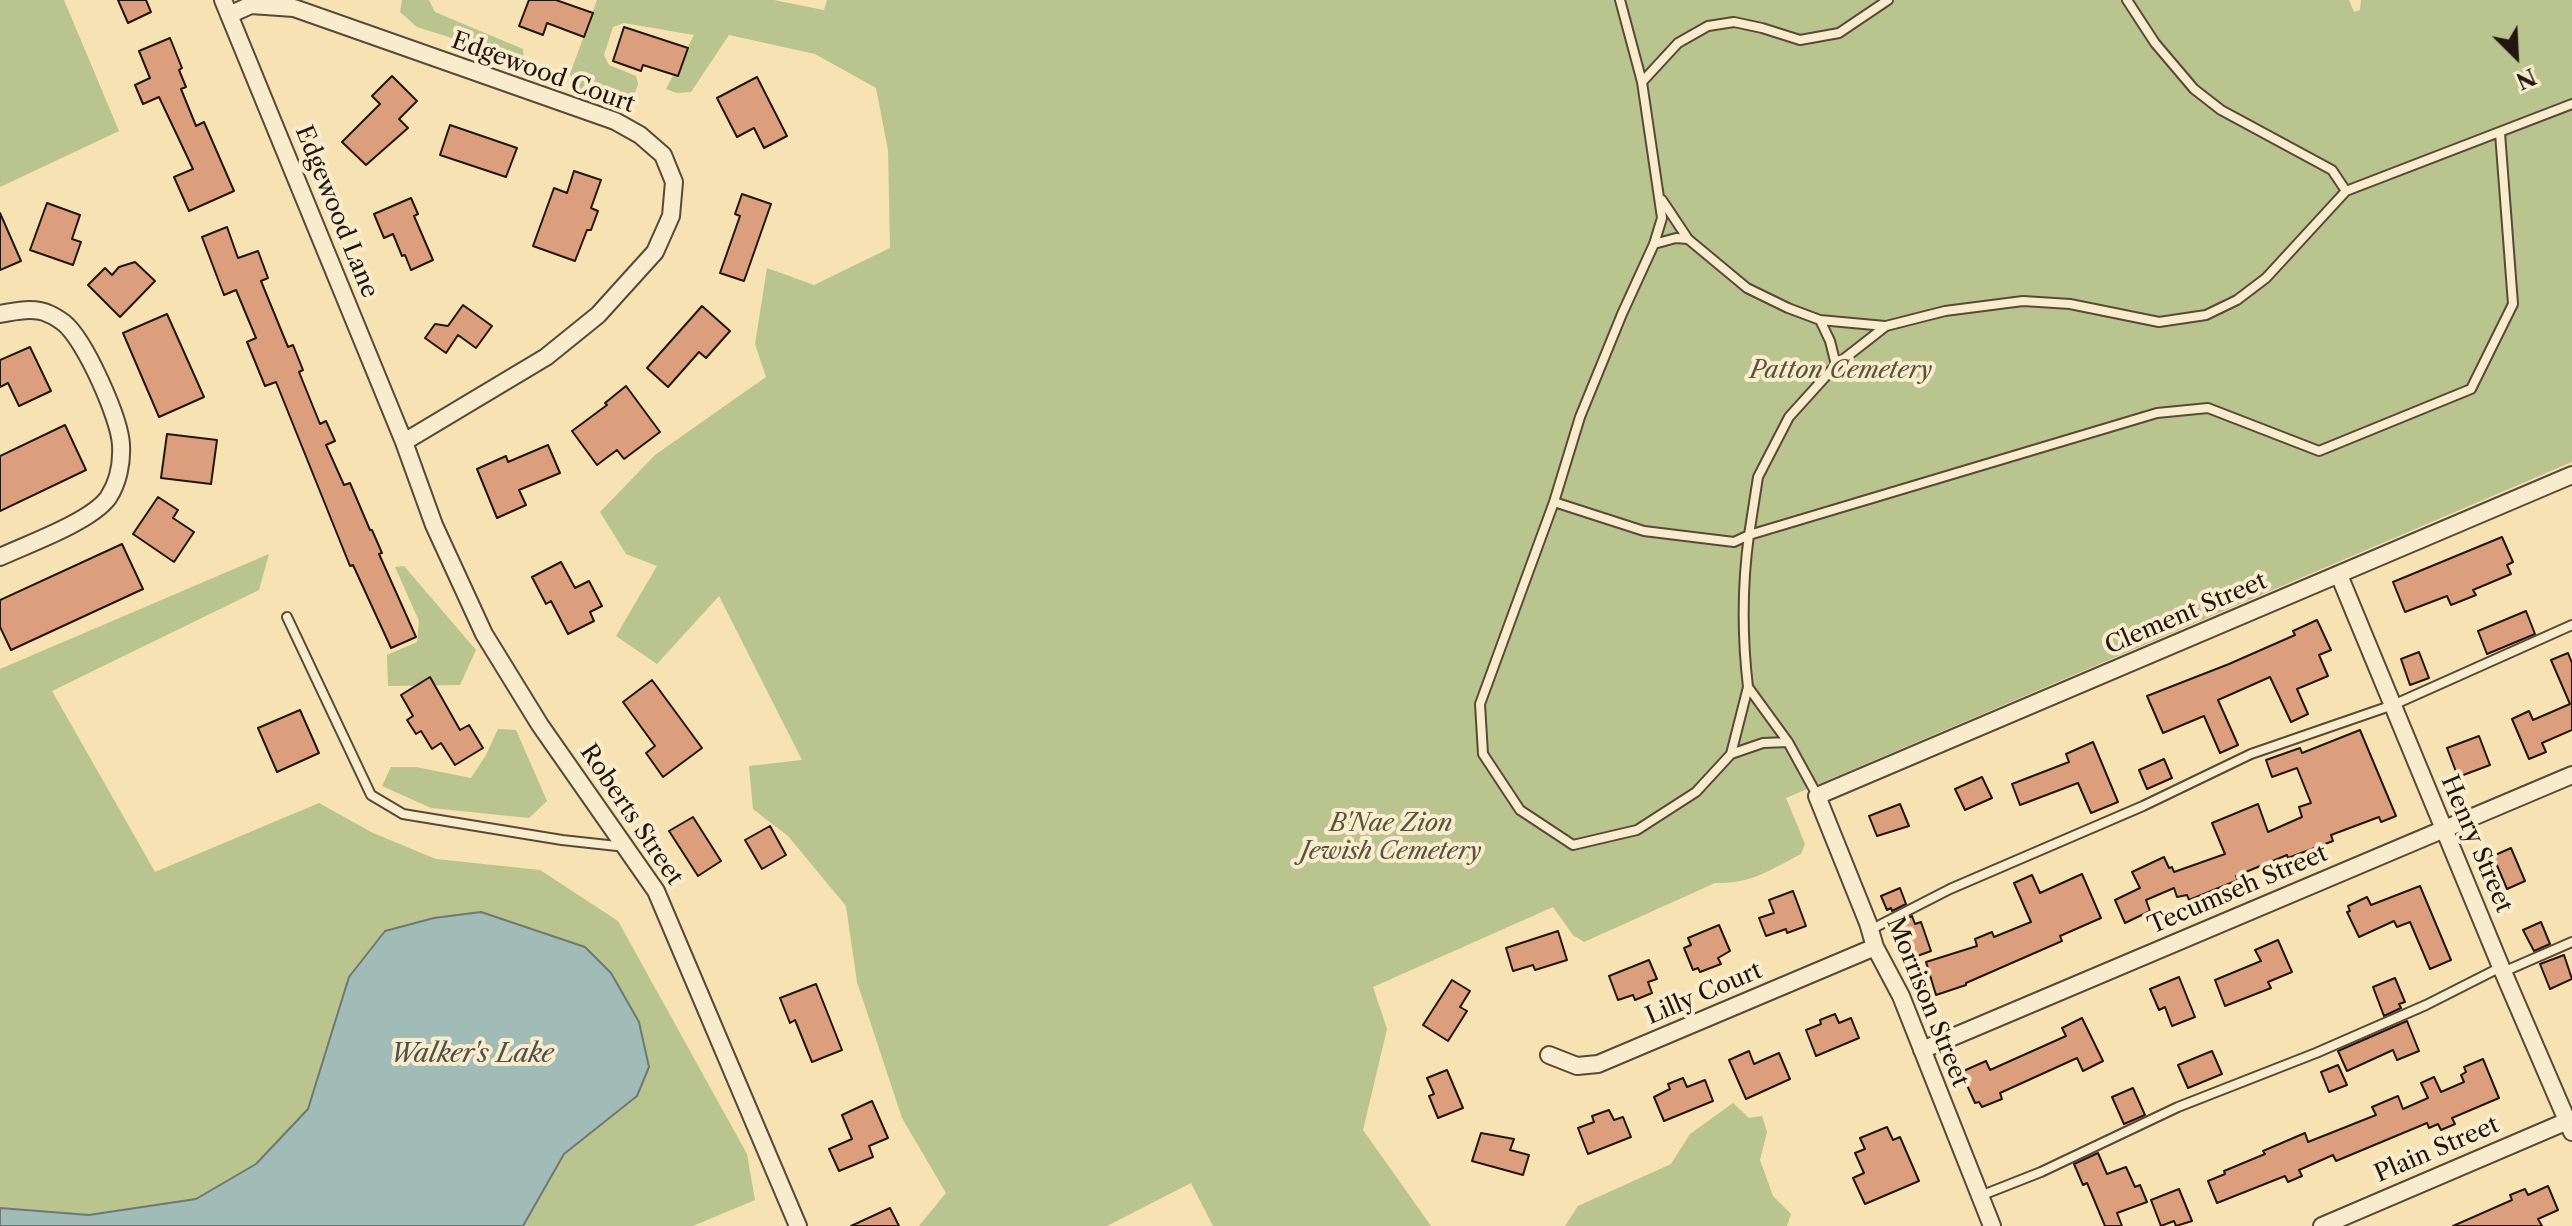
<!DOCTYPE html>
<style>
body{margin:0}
#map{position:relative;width:2572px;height:1226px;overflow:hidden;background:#f6e2b2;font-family:"Libre Caslon Text",serif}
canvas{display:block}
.north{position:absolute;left:2476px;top:16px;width:80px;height:80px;-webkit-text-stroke:6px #f9eccd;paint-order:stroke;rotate:156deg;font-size:22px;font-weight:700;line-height:32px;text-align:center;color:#221710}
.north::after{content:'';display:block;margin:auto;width:28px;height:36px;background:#221710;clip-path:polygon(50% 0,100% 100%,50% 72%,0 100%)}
</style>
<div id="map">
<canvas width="2572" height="1226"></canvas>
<div class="north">N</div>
</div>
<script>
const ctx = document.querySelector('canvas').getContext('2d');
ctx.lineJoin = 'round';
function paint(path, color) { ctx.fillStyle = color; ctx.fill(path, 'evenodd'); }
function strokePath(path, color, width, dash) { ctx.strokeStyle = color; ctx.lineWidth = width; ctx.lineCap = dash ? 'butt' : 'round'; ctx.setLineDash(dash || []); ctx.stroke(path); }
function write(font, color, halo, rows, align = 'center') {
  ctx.font = font + ' "Libre Caslon Text",serif'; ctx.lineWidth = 8; ctx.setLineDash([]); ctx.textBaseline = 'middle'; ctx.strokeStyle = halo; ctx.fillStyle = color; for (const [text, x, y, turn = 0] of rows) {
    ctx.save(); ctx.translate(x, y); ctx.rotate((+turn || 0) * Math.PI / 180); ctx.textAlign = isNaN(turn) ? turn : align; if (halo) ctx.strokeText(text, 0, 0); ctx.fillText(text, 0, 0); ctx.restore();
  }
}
const green = new Path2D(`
 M0 0H64L119 131 0 187Z
 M402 0H429L435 12 523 49 524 61 417 27 400 12Z
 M597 0H774L824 10 827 0H2349L2354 12 2360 10 2361 0H2572V462L1786 798 1805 844 1801 854C1770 870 1751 884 1715 883L1584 942 1573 935 1553 907 1373 987 1387 1029 1363 1130 1431 1226H1213L1191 1183 1107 1226H919L946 1193 902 1118 857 982 846 906 788 836 753 809 749 766 802 760 719 596 657 664 616 636 657 566 626 554 600 512 655 455 766 377 755 344 767 268 814 285 890 248 888 150 876 88 815 54 729 35 691 92 677 93 666 89 694 35 624 23 613 27 604 55 609 65 636 76 638 84 634 95 575 89 570 74Z
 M269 554 259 590 52 691 155 872 319 803 373 833 436 859 540 870 618 921 747 1154 755 1200 693 1226H523L564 1154 594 1129 649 1067 639 1022 611 973 481 912 434 918 385 932 349 977 308 1109 256 1164 196 1199 89 1215 0 1208V669Z
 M404 566 476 650 460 685 388 686 387 655 417 642 419 621 395 567Z
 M498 729 516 730 547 801 529 818 431 808 382 786 391 767H416L471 778 486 755Z
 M1733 1103 1749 1118 1762 1116 1767 1132 1760 1160 1773 1196 1791 1214 1787 1226H1565L1578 1206 1671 1164 1690 1134Z`);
const water = new Path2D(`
 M481 912 585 947 611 973 639 1022 649 1067 637 1096 564 1154 523 1226H0V1208L89 1215 196 1199 256 1164 308 1109 349 977 385 931 434 918Z`);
const building = new Path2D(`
 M118 0H146L151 12 128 23Z
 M529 0H556L593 13 584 37 547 23 543 35 519 26Z
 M624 27 688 48 678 76 643 65 641 71 613 61Z
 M170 38 182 68 179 70 186 87 181 89 196 126 204 122 234 191 189 211 174 177 193 169 159 97 143 104 135 85 150 78 139 51Z
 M392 76 417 101 399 119 408 128 366 165 342 142 380 104 372 96Z
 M757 77 787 136 764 148 754 128 737 137 717 98Z
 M450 125 517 148 506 177 440 155Z
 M574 171 601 180 591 208 598 211 591 230H587L575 261 533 246 554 188 567 193Z
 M742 194 771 204 744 281 720 273 740 216 735 214Z
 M411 198 418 214 414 216 433 260 411 270 405 255 402 256 393 234 384 238 374 214Z
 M47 203 80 215 72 239 81 242 73 265 30 250Z
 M0 213 21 261 0 270Z
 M227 227 238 258 258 251 268 278 261 281 288 347 293 345 303 370 299 372 320 424 326 421 335 441 326 445 344 485 350 483 370 530H372L382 553 379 554 416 637 391 648 353 565 350 566 276 382 265 386 247 342 256 338 236 290 224 295 202 237Z
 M135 262 155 281 120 317 88 285 105 268 112 275 119 267Z
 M463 305 492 326 476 348 458 335 446 353 425 338 435 324 448 326Z
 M702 306 730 331 706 358 699 352 668 387 647 368Z
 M167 314 204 397 159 417 123 333Z
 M30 347 51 391 19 406 8 383 0 387V360Z
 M626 386 660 432 624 459 617 450 597 465 572 431 607 405 605 403Z
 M65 425 86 470 0 511V456Z
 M167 434 217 440 211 484 161 478Z
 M548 445 560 473 519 490 526 505 497 518 477 469 506 456 508 462Z
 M158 497 178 510 173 518 194 532 174 562 133 534Z
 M2502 537 2513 562 2507 565 2511 574 2473 590 2476 595 2451 605 2447 596 2405 612 2393 582Z
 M122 544 143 589 11 650 0 627V600Z
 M561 562 575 588 589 581 602 606 590 612 594 621 568 634 551 601 546 604 532 577Z
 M2526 611 2535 634 2487 654 2478 631Z
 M2317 620 2331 650 2319 655 2328 676 2297 689 2308 714 2291 722 2270 677 2218 700 2238 745 2220 753 2204 716 2163 733 2147 696 2229 664 2295 635 2293 631Z
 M2419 652 2429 678 2410 685 2401 659Z
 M2568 653 2572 663V730L2542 743 2546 752 2529 759 2512 719 2529 711 2533 720 2570 704 2551 660Z
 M430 677 460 730 469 725 483 748 455 765 441 743 432 749 421 731 416 734 407 720 413 716 401 695Z
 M652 680 702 748 663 777 646 753 655 746 623 702Z
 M300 710 319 753 277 772 258 728Z
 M2360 730 2396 816 2381 822 2379 817 2331 835 2333 841 2288 858 2287 855 2236 876 2238 880 2189 900 2187 895 2177 897 2174 888 2146 900 2150 911 2125 923 2115 900 2140 888 2132 872 2164 857 2169 868 2172 867 2174 872 2225 854 2212 823 2258 804 2268 832 2302 817 2299 807 2311 803 2297 768 2272 777 2266 760 2300 748 2302 753Z
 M2479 736 2490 765 2458 777 2447 748Z
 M2093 742 2118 802 2091 813 2078 783 2020 805 2012 784 2069 762 2066 754Z
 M2164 759 2172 778 2147 789 2139 770Z
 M1982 777 1992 798 1965 810 1955 789Z
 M1900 804 1909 826 1877 836 1869 816Z
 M693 817 721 861 698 876 669 831Z
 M770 826 786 855 762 869 745 840Z
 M2511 848 2525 881 2507 889 2493 856Z
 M2082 874 2101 918 2060 936 2062 941 1966 983V985L1936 995 1926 962 1977 946 1975 939 1992 932 1994 937 2031 922 2014 883 2032 875 2040 893Z
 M2420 886 2451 960 2430 969 2410 922 2397 927 2394 921 2359 937 2347 912 2350 911 2348 906 2367 897 2371 905Z
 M1900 888 1906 904 1892 911 1891 908 1887 910 1881 896Z
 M1793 891 1806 926 1787 933 1786 929 1766 936 1759 918 1774 913 1769 900Z
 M1912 916 1915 924 1921 922 1931 951 1909 959 1896 924Z
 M2541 922 2550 944 2534 951 2523 930Z
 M1719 925 1730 951 1718 958 1721 964 1700 972 1698 968 1693 970 1684 948 1691 945 1688 938Z
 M1558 931 1567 960 1535 970 1533 965 1513 971 1506 948Z
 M2278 940 2292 972 2268 982 2271 988 2225 1006 2215 980 2261 961 2255 950Z
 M2564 955 2572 979 2550 989 2540 964Z
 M1649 960 1657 979 1648 982 1652 993 1635 1000 1633 995 1618 1000 1609 976Z
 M2179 977 2195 1017 2172 1026 2165 1007 2159 1010 2150 989Z
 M2395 978 2405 1002 2399 1004 2401 1008 2384 1016 2373 987Z
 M1452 980 1470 991 1460 1007 1467 1011 1448 1041 1423 1025Z
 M816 984 842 1050 812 1062 795 1020 790 1023 780 998Z
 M1835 1014 1839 1023 1851 1018 1859 1038 1816 1056 1806 1030 1821 1024 1820 1020Z
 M2082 1018 2103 1061 2083 1071 2077 1058 2000 1093 2002 1099 1982 1107 1979 1102 1975 1103 1961 1072 1986 1061 1990 1070 2066 1036 2062 1028Z
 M2407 1021 2419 1051 2397 1060 2393 1050 2347 1071 2338 1051Z
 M1749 1051 1754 1064 1779 1053 1790 1079 1746 1099 1729 1060Z
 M2212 1051 2222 1074 2188 1088 2178 1065Z
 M2483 1059 2499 1098 2452 1118 2455 1124 2441 1130 2438 1124 2429 1128 2427 1123 2336 1161 2333 1155 2299 1170 2302 1176 2288 1182 2285 1176 2217 1203 2208 1181 2225 1174 2224 1171 2265 1154 2263 1151 2305 1133 2308 1142 2376 1115 2372 1107 2398 1096 2403 1109 2428 1098 2421 1083 2434 1077 2441 1092 2464 1082 2461 1075 2466 1072 2464 1067Z
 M2338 1065 2347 1085 2329 1092 2321 1072Z
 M1447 1070 1463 1108 1438 1118 1429 1096 1434 1094 1427 1078Z
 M1683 1078 1687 1087 1705 1080 1713 1101 1664 1121 1654 1097 1670 1089 1668 1084Z
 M2133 1088 2145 1115 2124 1124 2112 1097Z
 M872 1101 888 1138 869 1146 873 1157 839 1171 829 1149 852 1139 842 1115Z
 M1609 1110 1614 1120 1623 1117 1631 1137 1588 1154 1578 1128 1594 1122 1592 1116Z
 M1887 1127 1893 1140 1900 1137 1919 1181 1865 1204 1853 1178 1864 1173 1855 1153 1865 1149 1860 1138Z
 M1481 1133 1514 1139 1510 1150 1529 1155 1523 1175 1472 1161Z
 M2098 1153 2107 1174 2126 1167 2135 1187 2140 1185 2147 1202 2117 1213 2122 1226H2105L2087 1183 2083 1185 2074 1164Z
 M2548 1186 2558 1210 2538 1219 2542 1226H2453L2512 1200 2510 1195 2525 1189 2528 1195Z
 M2179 1189 2192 1221 2176 1226 2174 1221 2161 1226 2151 1200Z
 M890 1208 899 1226H851Z`);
const lane = new Path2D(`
 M1620 0 1642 82 1662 218 1654 244 1622 314 1580 417 1554 502 1480 704 1483 754 1520 810 1573 845 1637 830 1696 792 1731 754 1748 687 1788 742 1817 795
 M2127 0 2155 43 2194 89 2221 110 2332 170 2346 191 2572 104
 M1642 82 1678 43 1708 26 1734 22 1762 28 1800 40 1839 33 1888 0
 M1662 200 1688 239
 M1654 244 1676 238 1688 239 1747 288 1788 308 1820 320 1830 341 1836 365
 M1820 320 1885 326
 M1554 502 1644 531 1734 542 1749 535 1758 477 1789 417 1836 365 1886 326 1945 311 2023 301 2070 304 2159 322 2206 315 2237 300 2266 278 2346 191
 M287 617 371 795 403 814 415 816 562 840 626 847
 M1748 687C1742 636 1742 586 1749 535L2157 413 2208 408 2319 451 2471 389 2513 304 2500 133
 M1731 754 1763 743 1788 742
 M1870 930 1950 889 2143 806 2251 754 2393 705 2572 625
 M2503 972 2572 942
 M1980 1196 2041 1172 2178 1107 2316 1053 2426 1005 2501 967`);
const street = new Path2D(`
 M223 0 404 442 434 525 484 634 540 725 656 891 798 1226
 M229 15 251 5 294 8 615 121 640 135 663 155 674 182 671 216 655 252 598 315 546 357 404 442
 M0 314C15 311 35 307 49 314 54 316 60 320 64 323 85 340 120 419 121 445 122 463 118 483 108 498 90 522 28 544 0 557
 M2339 575 2501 967 2572 1132
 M1922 1050 2572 775
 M1549 1055 1577 1066 1598 1064 1875 947
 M1992 1226 1901 996 1875 947 1868 923 1817 796 2572 475
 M2322 1226 2572 1119`);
const streetNames = [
 ["Edgewood Court",543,73,20],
 ["Edgewood Lane",336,212,68],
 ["Clement Street",2186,614,-23],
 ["Roberts Street",631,815,56],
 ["Henry Street",2476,844,67],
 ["Tecumseh Street",2238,890,-23],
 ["Lilly Court",1704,994,-23],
 ["Morrison Street",1927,1002,68],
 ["Plain Street",2437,1150,-23]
];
const parkNames = [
 ["Patton Cemetery",1841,371],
 ["B'Nae Zion",1391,824],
 ["Jewish Cemetery",1391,852]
];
const waterNames = [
 ["Walker's Lake",472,1054]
];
paint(green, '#b9c48e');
paint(water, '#a1bbb7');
strokePath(water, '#6e7974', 2);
paint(building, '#db9f7e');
strokePath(building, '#221710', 2);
strokePath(lane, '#574a38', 12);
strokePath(street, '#574a38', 20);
strokePath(lane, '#f9eccd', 8);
strokePath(street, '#f9eccd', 16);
write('24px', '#221710', '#f9eccd', streetNames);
write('italic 24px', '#57543c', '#f9eccd', parkNames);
write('italic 26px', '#4e504a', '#f9eccd', waterNames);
</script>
